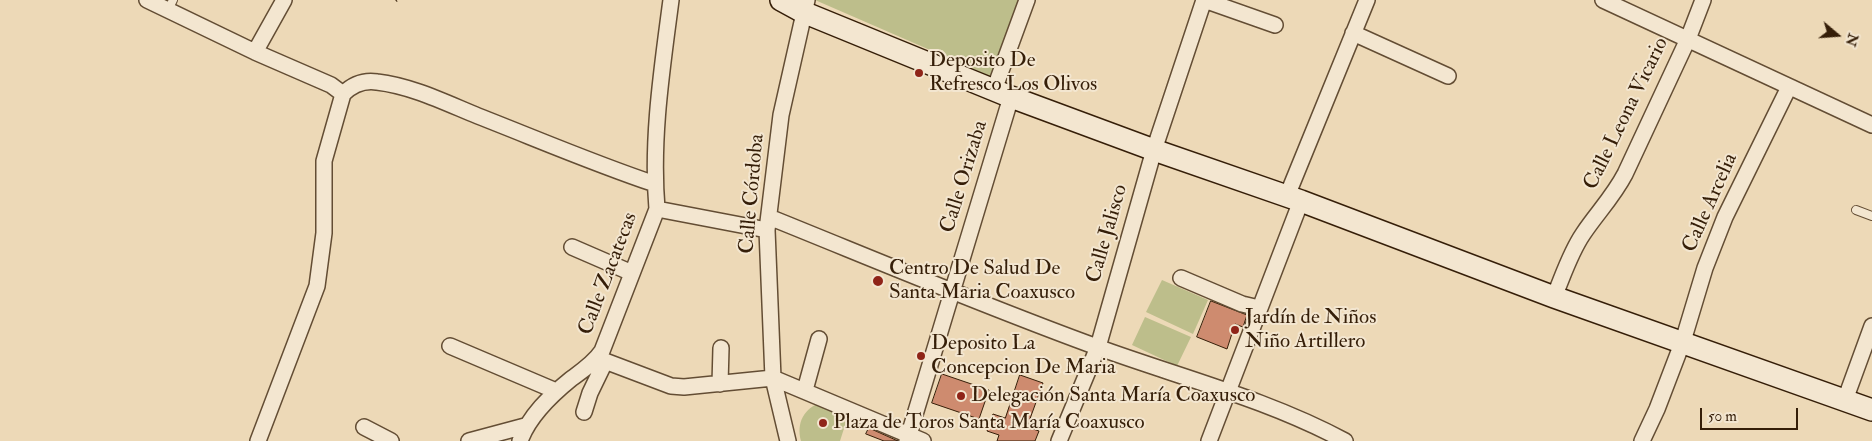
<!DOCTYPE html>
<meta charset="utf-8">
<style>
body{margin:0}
#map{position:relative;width:1872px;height:441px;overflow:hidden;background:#edd9b7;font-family:"IM FELL Double Pica",serif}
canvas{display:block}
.north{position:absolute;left:1812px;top:10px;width:50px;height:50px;-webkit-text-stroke:4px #f3e6d0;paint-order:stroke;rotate:108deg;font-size:14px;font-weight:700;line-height:20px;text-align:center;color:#351e08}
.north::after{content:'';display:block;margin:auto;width:18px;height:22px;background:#351e08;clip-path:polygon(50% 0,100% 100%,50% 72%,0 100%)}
.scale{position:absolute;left:1700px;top:408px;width:98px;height:22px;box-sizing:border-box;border:2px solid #351e08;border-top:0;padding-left:6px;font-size:15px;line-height:18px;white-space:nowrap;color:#351e08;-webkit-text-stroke:4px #f3e6d0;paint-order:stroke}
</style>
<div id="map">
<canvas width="1872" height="441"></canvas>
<div class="north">N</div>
<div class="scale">50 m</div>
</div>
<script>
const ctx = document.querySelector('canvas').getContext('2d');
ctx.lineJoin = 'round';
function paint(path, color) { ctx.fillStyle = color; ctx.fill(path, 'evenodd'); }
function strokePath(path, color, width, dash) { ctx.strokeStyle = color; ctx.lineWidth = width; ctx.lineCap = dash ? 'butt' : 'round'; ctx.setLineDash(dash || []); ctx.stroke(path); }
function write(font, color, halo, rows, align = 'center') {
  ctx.font = font + ' "IM FELL Double Pica",serif'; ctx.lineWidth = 4; ctx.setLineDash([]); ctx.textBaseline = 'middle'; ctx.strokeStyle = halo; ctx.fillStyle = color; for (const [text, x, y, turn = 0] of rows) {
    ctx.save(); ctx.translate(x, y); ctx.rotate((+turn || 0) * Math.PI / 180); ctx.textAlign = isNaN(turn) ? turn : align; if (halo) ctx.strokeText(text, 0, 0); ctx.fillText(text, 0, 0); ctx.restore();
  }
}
const green = new Path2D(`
 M815 0H1019L990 76Z
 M1162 280 1208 300 1193 334 1146 312Z
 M1145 317 1191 337 1177 366 1132 345Z
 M822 402 845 415 847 419 840 441H801C796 423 804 408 822 402Z`);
const building = new Path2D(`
 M1211 301 1247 315 1243 327 1235 324 1227 349 1197 337Z
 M942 374 989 390 979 419 932 403Z
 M1020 375 1043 383 1027 427 1039 431 1035 441H997L999 435 987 431 993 414 1005 418Z
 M869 428 898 441H884L866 434Z`);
const path = new Path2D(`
 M396 1 397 0`);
const lane = new Path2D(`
 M168 10 173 0
 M1856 210 1872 216`);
const street = new Path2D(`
 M147 0 255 52 331 85 343 94
 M1204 0 1275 25
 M1603 0 1872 125
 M1353 33 1448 76
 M255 52 284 0
 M994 90 1027 0
 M1287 196 1367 0
 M657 209 767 230
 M769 217C878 261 987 307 1097 347 1179 377 1267 399 1345 441
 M572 247 632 273
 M1181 278 1242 304 1259 308
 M1554 297C1563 276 1570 253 1583 234 1597 213 1613 197 1625 174L1688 39 1703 0
 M450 346 556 391
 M597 358 671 386 684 387 773 378 923 441
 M720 384 721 348
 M805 390 819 339
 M1845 400 1872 326
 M584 412 590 393 605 362
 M364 427 391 441
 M258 441 317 286 324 233V161L343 94C352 85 364 80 377 82 412 86 446 103 478 116 537 139 595 164 655 184
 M469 441 525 426
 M520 441C529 416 550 396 571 379 582 371 594 363 602 351L657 209C651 139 662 69 671 0
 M788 441 773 378 767 230 781 115 807 0
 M907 441 1011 97
 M1059 441 1098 347 1154 150 1204 0
 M1209 441 1301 201
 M1642 441 1657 409 1683 341 1705 268 1725 217 1789 87`);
const secondary = new Path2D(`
 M781 0 803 12 1011 97 1154 150 1301 201 1554 297 1872 410`);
const markers = [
 [919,73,5,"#8f2418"],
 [878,281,6,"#8f2418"],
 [1235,330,5,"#8f2418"],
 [921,356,5,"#8f2418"],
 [961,396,5,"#8f2418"],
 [823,423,5,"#8f2418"]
];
const poiNames = [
 ["Deposito De",929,61],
 ["Refresco Los Olivos",929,85],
 ["Centro De Salud De",889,269],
 ["Santa Maria Coaxusco",889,293],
 ["Jardín de Niños",1245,318],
 ["Niño Artillero",1245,342],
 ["Deposito La",931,344],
 ["Concepcion De Maria",931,368],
 ["Delegación Santa María Coaxusco",971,396],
 ["Plaza de Toros Santa María Coaxusco",833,423]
];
const streetNames = [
 ["Calle Leona Vicario",1627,114,-64],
 ["Calle Orizaba",965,177,-73],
 ["Calle Córdoba",753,194,-85],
 ["Calle Arcelia",1711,203,-66],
 ["Calle Jalisco",1108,234,-74],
 ["Calle Zacatecas",609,274,-69]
];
paint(green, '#bdbe8b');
paint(building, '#ce8b6f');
strokePath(building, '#351e08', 1);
strokePath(lane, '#634d34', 10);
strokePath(street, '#634d34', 18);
strokePath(secondary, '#351e08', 24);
strokePath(path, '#351e08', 2.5, [1, 2.5]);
strokePath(lane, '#f3e6d0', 8);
strokePath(street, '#f3e6d0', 15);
strokePath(secondary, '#f3e6d0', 21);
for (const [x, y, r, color] of markers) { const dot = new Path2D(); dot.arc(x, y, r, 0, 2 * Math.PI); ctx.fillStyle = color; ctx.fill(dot); strokePath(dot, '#f3e6d0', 2); }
write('21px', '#351e08', '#f3e6d0', poiNames, 'left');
write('21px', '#351e08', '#f3e6d0', streetNames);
</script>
